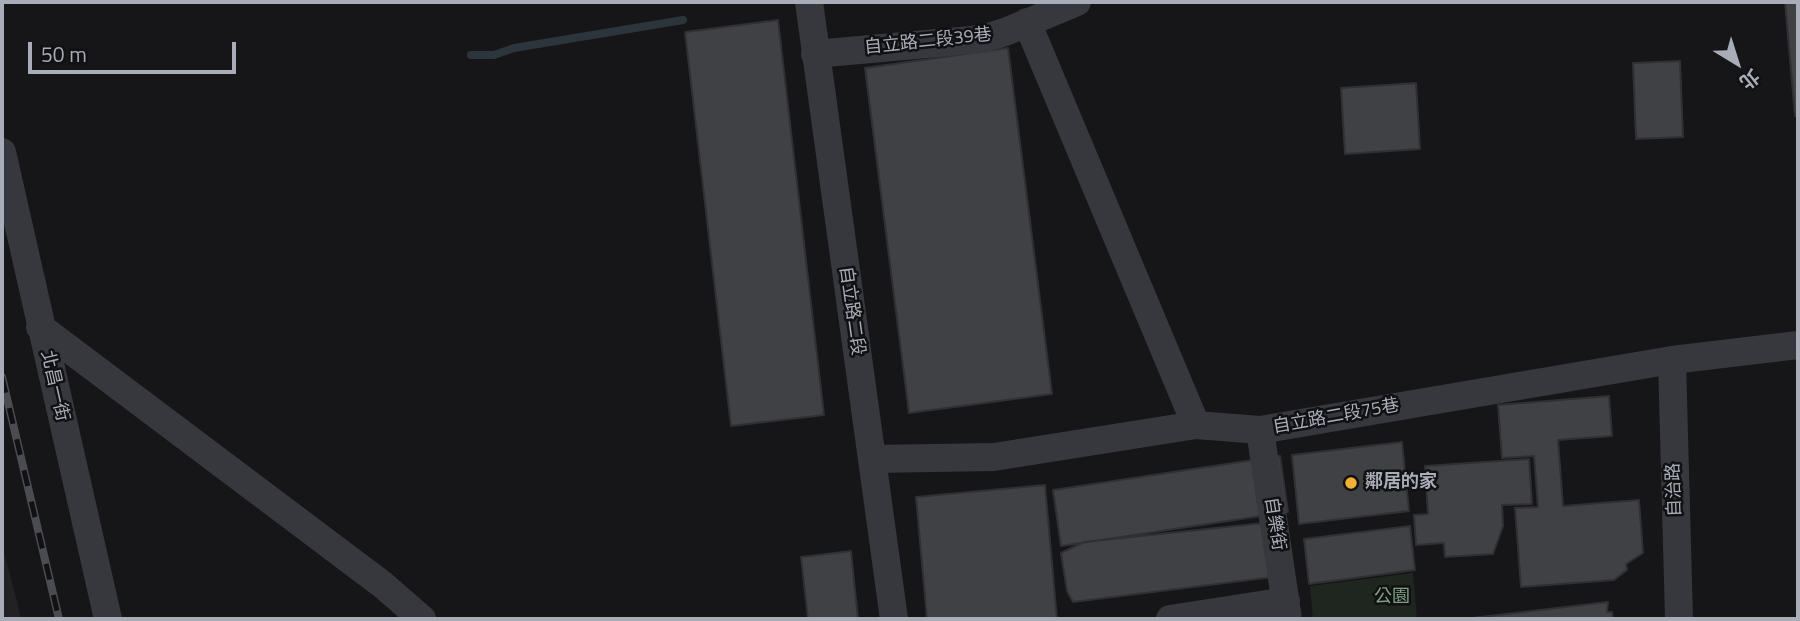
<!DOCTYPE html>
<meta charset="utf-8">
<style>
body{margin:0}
#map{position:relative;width:1800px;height:621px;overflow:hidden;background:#161618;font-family:"Titillium Web","Noto Sans TC",sans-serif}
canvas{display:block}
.frame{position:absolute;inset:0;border:4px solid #a8adb8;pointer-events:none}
.north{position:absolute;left:1702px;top:28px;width:70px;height:70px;-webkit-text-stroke:5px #111113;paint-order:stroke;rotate:142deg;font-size:19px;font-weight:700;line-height:28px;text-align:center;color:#a8adb8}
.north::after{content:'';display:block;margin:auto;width:24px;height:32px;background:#a8adb8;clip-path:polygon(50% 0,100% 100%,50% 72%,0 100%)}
.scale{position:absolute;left:28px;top:42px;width:208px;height:32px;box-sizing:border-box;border:4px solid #a8adb8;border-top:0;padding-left:9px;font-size:21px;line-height:24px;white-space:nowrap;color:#a8adb8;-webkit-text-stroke:5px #111113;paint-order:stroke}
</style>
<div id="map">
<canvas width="1800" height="621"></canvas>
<div class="frame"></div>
<div class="north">北</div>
<div class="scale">50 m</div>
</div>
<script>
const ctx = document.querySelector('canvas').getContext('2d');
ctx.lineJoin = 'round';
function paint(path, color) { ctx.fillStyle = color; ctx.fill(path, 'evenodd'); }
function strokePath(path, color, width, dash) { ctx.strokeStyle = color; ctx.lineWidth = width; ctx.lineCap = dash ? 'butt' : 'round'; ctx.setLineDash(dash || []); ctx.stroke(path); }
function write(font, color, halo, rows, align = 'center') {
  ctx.font = font + ' "Titillium Web","Noto Sans TC",sans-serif'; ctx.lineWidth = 5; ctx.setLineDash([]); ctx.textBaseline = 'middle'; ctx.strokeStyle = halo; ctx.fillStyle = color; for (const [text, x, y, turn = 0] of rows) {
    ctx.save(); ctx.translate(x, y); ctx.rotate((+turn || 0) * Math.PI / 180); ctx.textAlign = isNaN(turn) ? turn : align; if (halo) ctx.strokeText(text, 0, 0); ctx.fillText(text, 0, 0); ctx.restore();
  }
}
const built = new Path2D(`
 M2 545 18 605 21 619H2Z`);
const green = new Path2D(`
 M1413 573 1417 618 1313 619 1310 586Z`);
const stream = new Path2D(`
 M471 55H494L514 48 683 20`);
const building = new Path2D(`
 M1785 2H1798V116H1795Z
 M778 20 824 415 731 426 685 32Z
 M1008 48 1052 394 909 413 865 68Z
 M1680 61 1683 137 1636 139 1633 63Z
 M1416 83 1420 149 1345 154 1341 88Z
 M1609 396 1612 436 1558 440 1563 506 1639 500 1643 553 1626 564 1627 570 1614 580 1521 587 1515 508 1538 507 1534 456 1502 458 1498 405Z
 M1402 442 1409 511 1299 524 1292 455Z
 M1280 456 1288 512 1061 546 1053 490Z
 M1529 459 1532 504 1502 505 1503 526 1493 554 1445 557 1444 543 1416 545 1414 515 1428 514 1425 466Z
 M1045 485 1057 619H927L916 497Z
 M1283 521 1273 577 1073 602 1067 591 1061 553 1084 542Z
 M1410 526 1415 570 1309 584 1304 539Z
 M851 551 858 619H808L801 557Z
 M1608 602 1607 612H1612L1613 619H1463Z`);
const street = new Path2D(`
 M809 2 894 619
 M1027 22 1196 425
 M815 54 982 39 1005 32 1077 2
 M2 152 108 619
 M40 327 383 585 422 619
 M1672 360 1679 619
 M1260 430 1288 619
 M872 459 994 457 1196 425 1260 430 1672 360 1798 345
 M1170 619 1286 601`);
const rail = new Path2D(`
 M2 377 59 619`);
const markers = [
 [1351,483,7,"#f2b134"]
];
const streetNames = [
 ["自立路二段39巷",928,42,-6],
 ["自立路二段",851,311,82],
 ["北昌一街",54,386,77],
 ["自立路二段75巷",1336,417,-10],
 ["自治路",1675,490,-92],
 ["自樂街",1274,524,81]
];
const poiNames = [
 ["鄰居的家",1365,483]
];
const parkNames = [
 ["公園",1392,598]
];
paint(built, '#222225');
paint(green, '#1e261f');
strokePath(stream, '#2c353c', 8);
paint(building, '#404145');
strokePath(building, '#303034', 2);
strokePath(street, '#37383d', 28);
strokePath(rail, '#4a4c52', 8);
strokePath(rail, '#111113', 5, [16]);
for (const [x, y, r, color] of markers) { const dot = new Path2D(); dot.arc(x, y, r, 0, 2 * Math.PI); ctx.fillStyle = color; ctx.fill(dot); strokePath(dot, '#111113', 2.5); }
write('18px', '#a8adb8', '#111113', streetNames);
write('bold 18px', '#a8adb8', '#111113', poiNames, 'left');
write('18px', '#7fa381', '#111113', parkNames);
</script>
